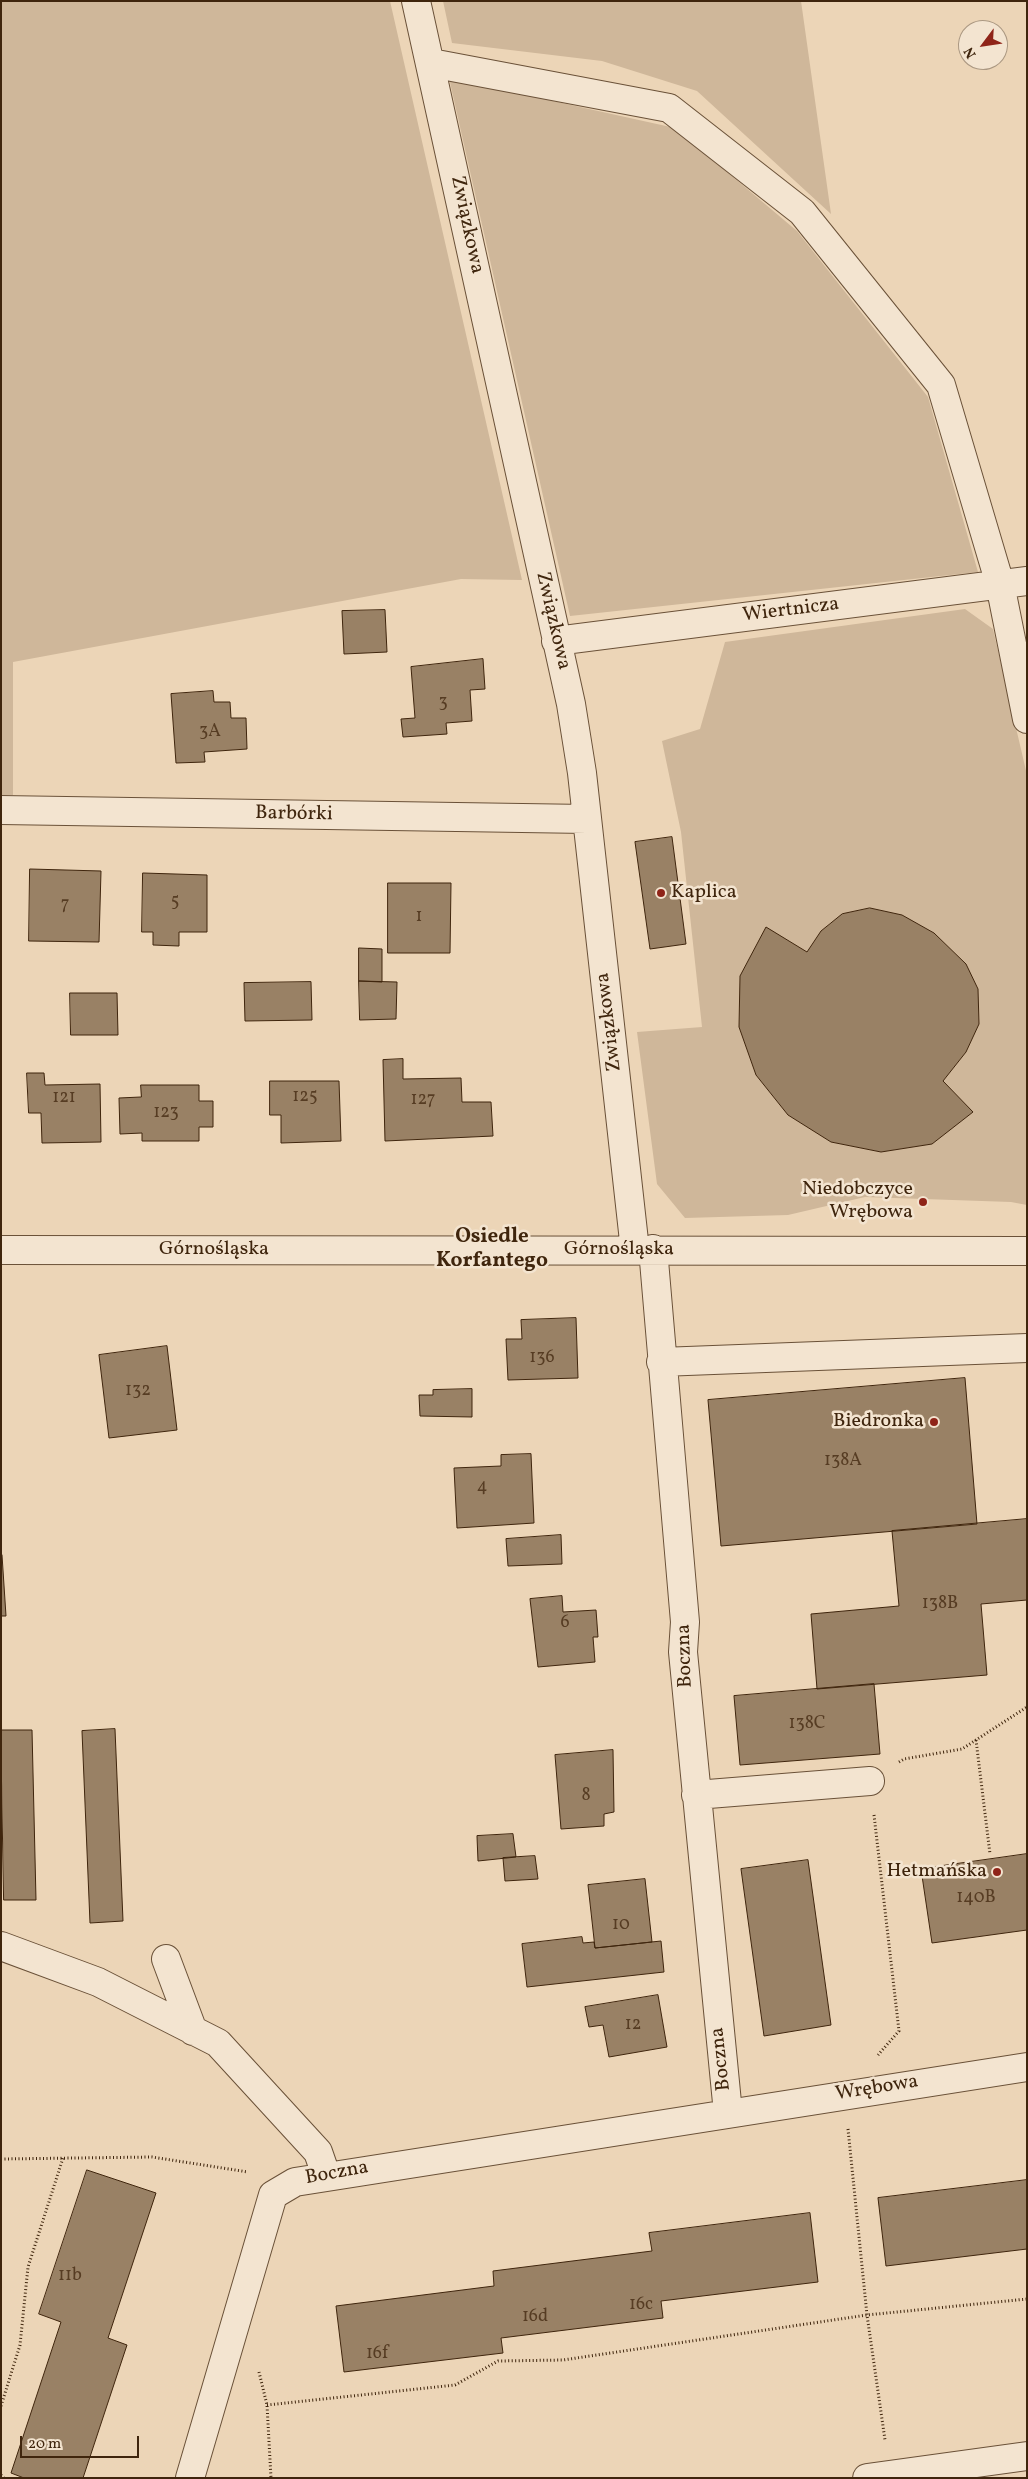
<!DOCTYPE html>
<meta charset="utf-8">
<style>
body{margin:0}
#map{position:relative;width:1028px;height:2479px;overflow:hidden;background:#ecd5b7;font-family:Vollkorn,serif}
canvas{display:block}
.frame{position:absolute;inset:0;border:2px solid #3f250d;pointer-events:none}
.north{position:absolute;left:958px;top:20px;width:50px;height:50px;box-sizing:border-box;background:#f3e4d0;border:1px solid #ab9882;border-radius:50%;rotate:239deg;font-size:14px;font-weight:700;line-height:20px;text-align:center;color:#3f250d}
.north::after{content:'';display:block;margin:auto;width:18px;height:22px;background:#8f2418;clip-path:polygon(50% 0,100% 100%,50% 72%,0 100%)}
.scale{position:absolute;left:20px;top:2436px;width:119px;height:22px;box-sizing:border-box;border:2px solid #3f250d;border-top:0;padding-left:6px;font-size:15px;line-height:18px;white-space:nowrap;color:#3f250d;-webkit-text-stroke:4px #f3e4d0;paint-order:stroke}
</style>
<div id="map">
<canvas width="1028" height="2479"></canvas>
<div class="frame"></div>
<div class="north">N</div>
<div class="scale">20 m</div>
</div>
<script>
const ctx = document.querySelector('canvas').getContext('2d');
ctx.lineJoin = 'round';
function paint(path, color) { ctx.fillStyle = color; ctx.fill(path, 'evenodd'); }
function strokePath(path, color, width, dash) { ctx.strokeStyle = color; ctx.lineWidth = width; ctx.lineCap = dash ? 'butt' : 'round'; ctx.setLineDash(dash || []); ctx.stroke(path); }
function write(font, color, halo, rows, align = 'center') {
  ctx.font = font + ' Vollkorn,serif'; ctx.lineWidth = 5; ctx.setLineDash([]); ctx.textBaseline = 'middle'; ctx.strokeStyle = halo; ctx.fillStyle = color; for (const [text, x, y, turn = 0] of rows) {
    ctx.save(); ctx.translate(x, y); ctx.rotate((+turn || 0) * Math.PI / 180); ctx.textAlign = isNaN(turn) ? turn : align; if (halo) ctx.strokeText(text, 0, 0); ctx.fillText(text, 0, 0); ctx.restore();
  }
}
const green = new Path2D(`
 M1 1H390L522 580 461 579 13 662V795H1Z
 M443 1H801L831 214 697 91 602 61 452 43Z
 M449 78 675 128 797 231 928 397 978 572 570 616Z
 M965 609 993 629 1027 775V1205L1011 1202 865 1197 788 1215 685 1218 657 1184 637 1032 702 1027 681 832 662 741 700 729 725 642ZM870 908 902 915 934 933 966 964 978 989 979 1024 966 1052 943 1081 973 1112 932 1144 881 1152 831 1142 788 1115 756 1075 739 1027 740 976 766 928 807 952C827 921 834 916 870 908Z`);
const building = new Path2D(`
 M385 610 387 652 344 654 342 611Z
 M483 659 485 689 470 690 472 721 446 723 447 734 403 737 401 719 415 718 411 667Z
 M213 691 214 702H230L231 718H246L247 749 204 752 205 762 176 763 171 694Z
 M672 837 686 944 650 949 635 842Z
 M30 869 101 871 99 942 29 941Z
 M143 873 207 875V932H179V946L153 945V932H142Z
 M388 883H451L450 953H388Z
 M870 908 902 915 934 933 966 964 978 989 979 1024 966 1052 943 1081 973 1112 932 1144 881 1152 831 1142 788 1115 756 1075 739 1027 740 976 766 927 807 952 821 931 842 914Z
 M359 948 382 949V982L359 981Z
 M359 981 397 982 396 1019 360 1020Z
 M311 982 312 1020 245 1021 244 983Z
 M70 993H117L118 1035H71Z
 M403 1059V1079L461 1078 462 1102H491L493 1136 385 1141 383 1060Z
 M27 1073H44L45 1085 100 1084 101 1142 42 1143 41 1113H29Z
 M270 1081H339L341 1141 281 1143V1115H270Z
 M141 1085H199V1101H213V1127H199V1141H142V1133L120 1134 119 1098 141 1097Z
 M576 1318 578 1378 508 1380 506 1339H522L521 1320Z
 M167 1346 177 1430 109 1438 99 1355Z
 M965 1378 977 1524 721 1546 708 1400Z
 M472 1389V1417L420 1416 419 1395H433V1390Z
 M531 1454 534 1523 457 1528 454 1468 501 1466V1455Z
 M1027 1519V1600L981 1604 987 1675 817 1689 811 1614 899 1606 892 1531Z
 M561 1535 562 1564 508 1566 506 1539Z
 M2 1555 6 1616H1V1555Z
 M562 1596 563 1612 596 1610 598 1637H593L595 1662 538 1667 530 1599Z
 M874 1684 880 1754 740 1765 734 1696Z
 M115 1729 123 1921 90 1923 82 1731Z
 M1 1730H32L36 1900H4Z
 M613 1750 614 1812 604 1814V1826L561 1829 555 1755Z
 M513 1834 516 1857 478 1861 477 1836Z
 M1027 1854V1930L932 1943 921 1869Z
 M535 1856 538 1879 505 1881 503 1858Z
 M808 1860 831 2025 764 2036 741 1869Z
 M645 1879 652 1942 595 1948 588 1885Z
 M582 1937 583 1943 594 1942 595 1948 661 1941 664 1972 527 1987 522 1944Z
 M658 1995 667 2047 609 2057 603 2025 589 2027 585 2007Z
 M87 2170 156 2193 108 2338 127 2345 83 2478H24L11 2473 61 2322 39 2314Z
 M1027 2180V2249L886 2266 878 2198Z
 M810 2213 818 2282 661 2301 663 2318 501 2338 503 2353 344 2372 336 2306 494 2286 493 2271 652 2251 649 2233Z`);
const path = new Path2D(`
 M976 1740 990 1854
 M899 1762 904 1759 962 1749 1027 1707
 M874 1815 899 2031 878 2055
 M848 2129 867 2315 885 2440
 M1 2159 152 2157 248 2172
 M259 2372 267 2405 271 2478
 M267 2405 455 2385 498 2361 563 2360 867 2315 1027 2299
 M1 2406 20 2345 28 2267 63 2158
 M1 2475 4 2478`);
const minor = new Path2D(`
 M416 1 571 704 582 773 635 1250
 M431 63 669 108 802 212 941 385 1000 584 1027 719
 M556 641 1027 581
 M1 810 587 819
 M653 1249 685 1622 683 1652 728 2113
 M1 1250 1027 1251
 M661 1362 1027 1348
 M696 1795 870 1781
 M1 1946 98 1982 218 2043 318 2152 326 2175
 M166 1959 193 2031
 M190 2478 273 2195 295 2182 1027 2067
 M867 2478 1027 2456`);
const markers = [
 [661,893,5,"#8f2418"],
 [923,1202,5,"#8f2418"],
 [934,1422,5,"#8f2418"],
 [997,1872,5,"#8f2418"]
];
const numberNames = [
 ["3",443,704],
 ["3A",210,733],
 ["5",175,903],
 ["7",65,906],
 ["1",419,918],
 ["125",305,1098],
 ["121",64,1099],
 ["127",423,1101],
 ["123",166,1114],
 ["136",542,1359],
 ["132",138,1392],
 ["138A",843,1462],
 ["4",482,1488],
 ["138B",940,1605],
 ["6",565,1624],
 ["138C",807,1725],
 ["8",586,1797],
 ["140B",976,1899],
 ["10",621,1926],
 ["12",633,2026],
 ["11b",70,2277],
 ["16c",641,2306],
 ["16d",535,2318],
 ["16f",377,2355]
];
const streetNames = [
 ["Związkowa",466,225,78],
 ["Wiertnicza",791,611,-7],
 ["Związkowa",552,621,77],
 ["Barbórki",294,815,1],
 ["Związkowa",610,1022,-97],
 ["Górnośląska",214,1250],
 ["Górnośląska",619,1250],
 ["Boczna",686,1656,-92],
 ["Boczna",722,2059,-96],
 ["Wrębowa",877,2089,-9],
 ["Boczna",337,2174,-10]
];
const poiNames = [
 ["Kaplica",671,893,"left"],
 ["Niedobczyce",913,1190],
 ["Wrębowa",913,1213],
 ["Biedronka",924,1422],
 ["Hetmańska",987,1872]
];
const neighbourhoodNames = [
 ["Osiedle",492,1238],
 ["Korfantego",492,1262]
];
paint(green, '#cfb79a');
paint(building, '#998165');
strokePath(building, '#3f250d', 1);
strokePath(minor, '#6a5138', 30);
strokePath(path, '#3f250d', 3, [1, 2.5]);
strokePath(minor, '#f3e4d0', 28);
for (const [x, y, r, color] of markers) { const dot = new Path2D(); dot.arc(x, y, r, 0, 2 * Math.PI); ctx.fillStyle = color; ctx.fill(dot); strokePath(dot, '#f3e4d0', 2); }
write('18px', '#563c23', null, numberNames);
write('20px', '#3f250d', '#f3e4d0', streetNames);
write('20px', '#3f250d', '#f3e4d0', poiNames, 'right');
write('bold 21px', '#3f250d', '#f3e4d0', neighbourhoodNames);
</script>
